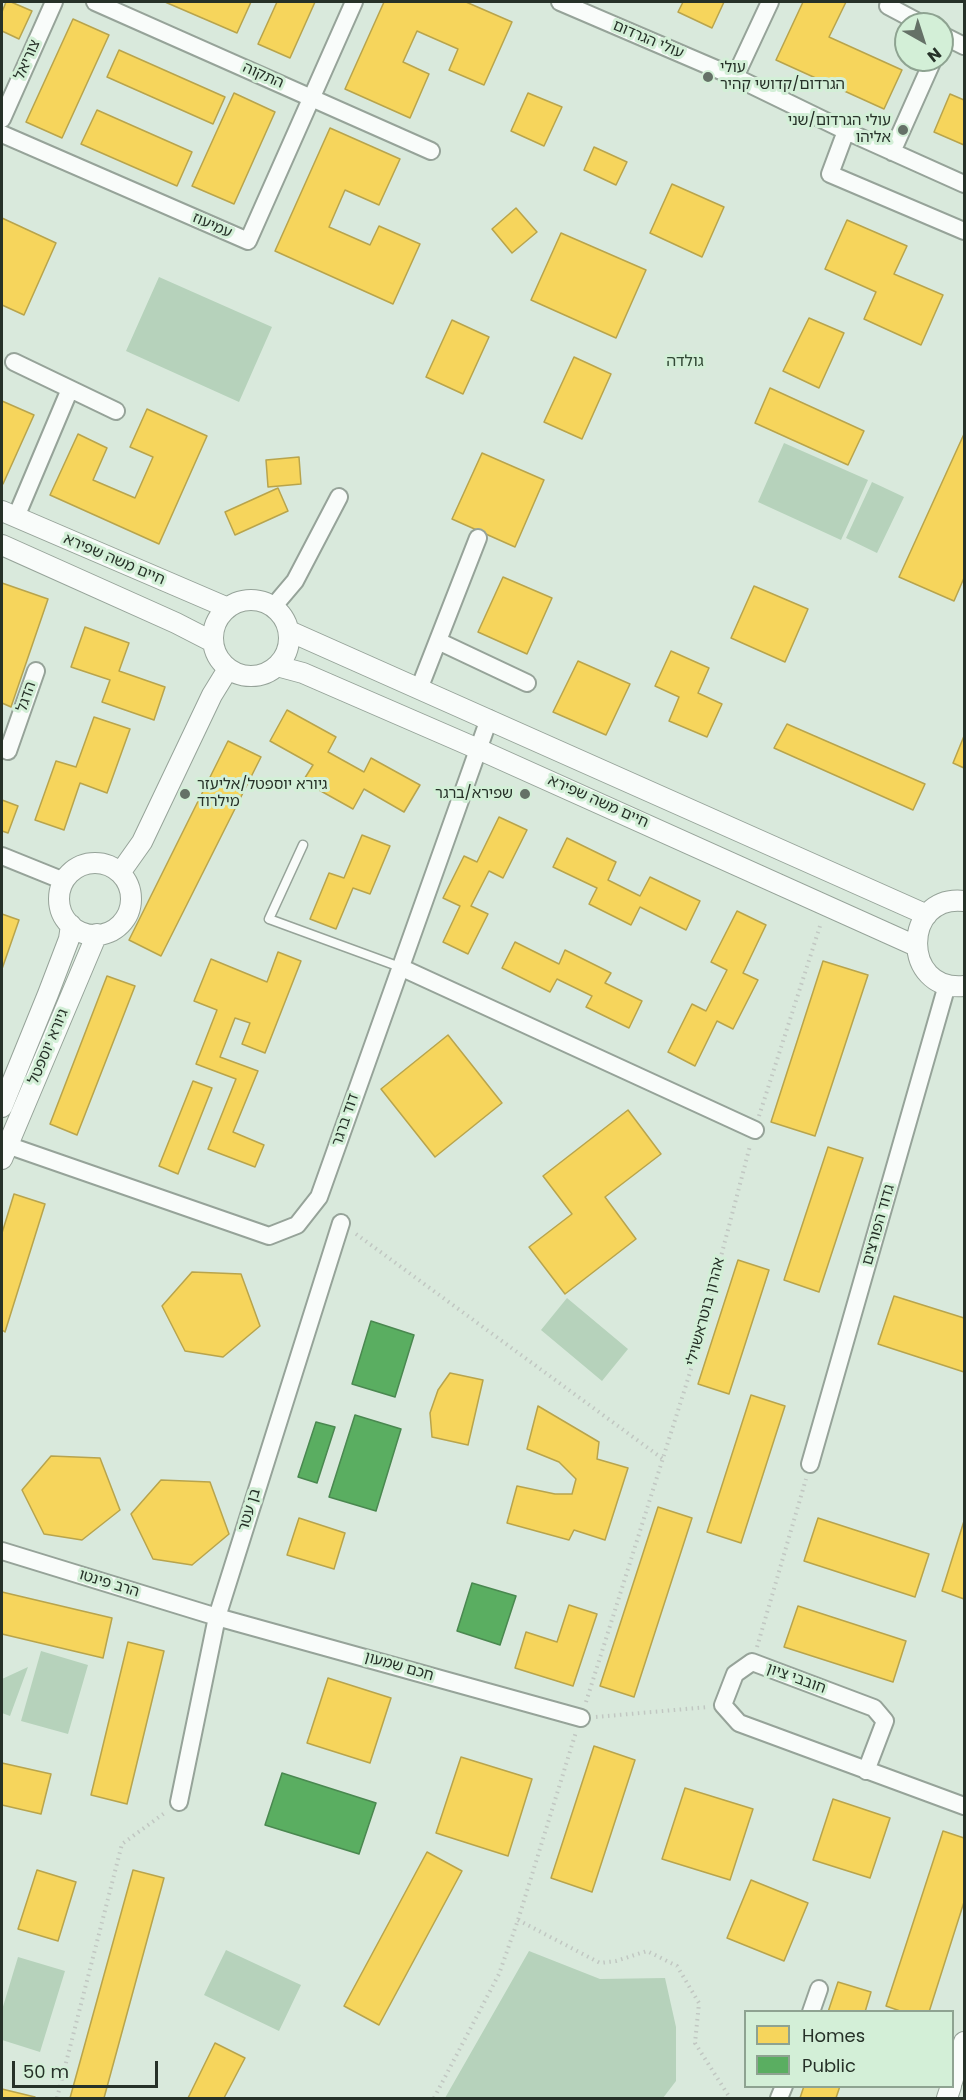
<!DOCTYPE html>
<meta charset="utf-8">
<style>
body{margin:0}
#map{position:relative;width:966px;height:2100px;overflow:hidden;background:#d9e9dc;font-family:Poppins,sans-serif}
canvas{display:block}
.frame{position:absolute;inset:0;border:3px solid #263128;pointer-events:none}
.legend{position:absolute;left:744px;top:2010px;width:210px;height:78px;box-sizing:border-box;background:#d3efd7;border:2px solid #8ea391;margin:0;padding:8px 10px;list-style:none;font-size:18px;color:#263128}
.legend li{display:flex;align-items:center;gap:12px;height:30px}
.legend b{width:30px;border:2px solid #8ea391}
.north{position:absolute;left:894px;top:12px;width:60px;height:60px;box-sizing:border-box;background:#d3efd7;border:2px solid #8ea391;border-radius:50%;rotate:141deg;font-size:16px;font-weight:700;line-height:24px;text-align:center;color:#263128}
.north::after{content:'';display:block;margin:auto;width:21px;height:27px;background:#657167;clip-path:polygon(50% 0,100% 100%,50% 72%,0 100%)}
.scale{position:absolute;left:12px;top:2061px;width:146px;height:27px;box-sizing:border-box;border:3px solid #263128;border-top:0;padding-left:8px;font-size:18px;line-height:21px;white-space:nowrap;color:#263128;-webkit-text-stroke:4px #d3efd7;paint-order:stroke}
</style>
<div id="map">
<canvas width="966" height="2100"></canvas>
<div class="frame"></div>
<ul class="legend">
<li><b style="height:16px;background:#f6d55c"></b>Homes</li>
<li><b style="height:16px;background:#5aae61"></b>Public</li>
</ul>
<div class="north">N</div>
<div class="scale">50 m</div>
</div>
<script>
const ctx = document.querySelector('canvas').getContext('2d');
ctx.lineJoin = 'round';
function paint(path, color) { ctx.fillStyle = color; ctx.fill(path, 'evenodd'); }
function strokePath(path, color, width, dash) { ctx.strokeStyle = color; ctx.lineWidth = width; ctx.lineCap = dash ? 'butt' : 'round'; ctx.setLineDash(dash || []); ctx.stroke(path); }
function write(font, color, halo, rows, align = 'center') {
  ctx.font = font + ' Poppins,"Noto Sans Hebrew",sans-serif'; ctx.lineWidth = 6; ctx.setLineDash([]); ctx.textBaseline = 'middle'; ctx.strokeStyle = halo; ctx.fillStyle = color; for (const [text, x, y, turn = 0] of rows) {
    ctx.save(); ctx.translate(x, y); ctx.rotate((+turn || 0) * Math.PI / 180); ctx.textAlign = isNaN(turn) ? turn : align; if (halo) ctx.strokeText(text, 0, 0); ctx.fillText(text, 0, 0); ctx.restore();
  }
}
const green = new Path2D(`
 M159 277 272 327 239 402 126 351Z
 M784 443 868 480 841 540 758 502Z
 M872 482 904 497 877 553 846 538Z
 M567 1298 628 1349 602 1381 541 1330Z
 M41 1651 88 1665 68 1734 21 1721Z
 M28 1667 10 1716 2 1713V1679Z
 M226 1950 301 1985 279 2031 204 1995Z
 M529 1951 600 1979 665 1978 676 2027V2081L663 2098H445Z
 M18 1957 65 1971 40 2052 2 2040V2010Z`);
const homes = new Path2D(`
 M6 2H11L32 11 19 39 2 31V12Z
 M165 2H251L237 33Z
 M277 2H315L290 58 258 44Z
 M384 2H466L512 22 484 85 449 70 458 49 417 31 403 62 429 74 410 118 345 89Z
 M683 2H724L712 28 678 12Z
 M803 2H846L829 37 902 70 884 109 776 60Z
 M73 19 109 35 62 138 26 122Z
 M119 50 225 97 213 124 107 77Z
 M234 93 275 112 234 204 192 186Z
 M528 93 562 107 544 146 511 131Z
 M950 94 964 100V145L934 132Z
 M97 110 192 152 177 186 81 144Z
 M330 128 400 159 379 205 345 190 329 227 370 245 379 226 420 244 393 304 275 251Z
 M594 147 627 162 616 185 584 170Z
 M672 184 724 207 702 257 650 233Z
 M516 208 537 232 512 253 492 229Z
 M2 218 56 243 24 315 2 305Z
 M847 220 907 246 894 274 943 295 921 345 864 319 876 292 825 269Z
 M561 233 646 270 616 338 531 300Z
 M809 318 844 333 819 388 783 371Z
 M452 320 489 337 463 394 426 377Z
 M574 357 611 374 582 439 544 422Z
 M770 388 864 431 848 465 755 423Z
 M2 401 34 415 3 484H2Z
 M147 409 207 436 159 544 50 495 78 434 107 448 93 480 135 498 153 457 130 447Z
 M964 434V578L954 601 899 577Z
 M482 453 544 480 515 547 452 519Z
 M299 457 301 484 268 487 266 460Z
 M278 488 288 511 235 535 225 512Z
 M503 577 552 598 527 654 478 632Z
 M2 583 48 599 11 707 2 703Z
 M754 586 808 609 785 662 731 638Z
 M85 627 129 643 119 671 165 687 154 720 102 702 110 680 71 667Z
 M671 651 709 668 698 693 722 704 707 737 669 721 679 697 655 686Z
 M578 661 630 684 606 735 553 712Z
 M287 710 336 737 328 752 364 772 371 758 420 785 404 812 364 789 353 809 303 781 313 765 270 741Z
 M94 717 130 729 107 793 80 783 64 830 35 820 56 761 76 767Z
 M787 724 925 784 913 810 774 748Z
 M964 736V768L953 763Z
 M228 741 261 757 161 956 129 940Z
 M2 800 18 806 8 833 2 831Z
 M499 817 527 830 503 878 489 871 471 906 488 914 468 954 443 942 460 906 443 898 464 856 477 862Z
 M362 835 390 846 370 894 353 888 336 929 310 919 329 873 344 878Z
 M567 838 616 862 608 880 640 896 650 877 700 901 686 930 640 907 631 925 589 904 597 888 553 867Z
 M737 911 766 925 743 973 758 980 733 1029 717 1021 695 1066 668 1052 692 1004 706 1011 727 970 711 962Z
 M2 914 19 920 2 969Z
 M515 942 559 964 565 950 611 973 605 983 642 1001 629 1028 586 1007 592 996 557 979 550 992 502 968Z
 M278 952 301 961 265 1053 242 1044 250 1023 235 1018 220 1057 258 1071 233 1132 264 1145 255 1167 208 1149 236 1079 196 1064 217 1010 194 1001 211 959 267 982Z
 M823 961 868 975 815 1136 771 1122Z
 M107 976 135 986 77 1135 50 1124Z
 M448 1035 502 1103 435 1157 381 1089Z
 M193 1081 212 1088 178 1174 159 1166Z
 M628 1110 661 1154 605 1197 636 1239 565 1294 529 1247 572 1214 543 1176Z
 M828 1147 863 1158 819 1292 784 1280Z
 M14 1194 45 1204 5 1332 2 1330V1233Z
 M738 1260 769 1270 729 1394 698 1384Z
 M192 1272 241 1274 260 1326 223 1357 185 1351 162 1306Z
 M894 1296 964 1318V1372L878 1344Z
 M450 1373 483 1380 468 1445 432 1437 430 1413 438 1390Z
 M751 1395 785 1406 741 1543 707 1532Z
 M538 1406 599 1442 597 1459 628 1468 605 1540 574 1530 569 1540 507 1523 517 1486 555 1494H572L576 1479 559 1462 527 1449Z
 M51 1456 100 1458 120 1510 82 1540 44 1534 22 1490Z
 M161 1480 210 1482 229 1534 192 1565 153 1559 131 1514Z
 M658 1507 692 1518 634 1697 600 1686Z
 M299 1518 345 1533 334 1569 287 1555Z
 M818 1518 929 1554 915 1597 804 1561Z
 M964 1521V1599L942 1591Z
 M2 1592 112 1618 103 1658 2 1634Z
 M569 1605 597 1614 573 1686 515 1668 526 1632 557 1642Z
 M798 1606 906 1641 893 1682 784 1647Z
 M128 1642 164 1651 127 1804 91 1795Z
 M328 1678 391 1698 370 1763 307 1743Z
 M594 1746 635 1760 592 1892 551 1878Z
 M461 1757 532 1779 508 1856 436 1833Z
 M2 1763 51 1774 41 1814 2 1805Z
 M685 1788 753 1809 730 1880 662 1859Z
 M833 1799 890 1818 870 1878 813 1860Z
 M943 1831 964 1838V1902L929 2012H903L886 2006Z
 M427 1852 462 1871 379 2025 344 2006Z
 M37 1870 76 1882 58 1941 18 1929Z
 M133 1870 164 1878 104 2098H70Z
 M751 1880 808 1903 784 1961 727 1938Z
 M838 1982 871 1992 865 2012H828Z
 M215 2043 245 2058 224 2098H188Z
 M804 2086H840L836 2098H800Z
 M2 2089 35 2097V2098H2Z`);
const public = new Path2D(`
 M371 1321 414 1335 395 1397 352 1384Z
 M355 1415 401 1429 376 1511 329 1497Z
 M316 1422 335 1427 317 1483 298 1477Z
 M472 1583 516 1596 500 1645 457 1631Z
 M282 1773 376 1803 359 1854 265 1825Z`);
const path = new Path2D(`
 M759 1116 821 923
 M356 1234 663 1459
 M757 1647 806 1479
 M586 1702 693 1363 750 1146
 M596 1717 708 1707
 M518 1920 600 1963 616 1961 647 1951 677 1966 699 2003 695 2043 730 2098
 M57 2098 122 1844 166 1812
 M434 2098 499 1974 518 1920 576 1732`);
const service = new Path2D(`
 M303 845 269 919 400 967`);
const minor = new Path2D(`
 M95 2 431 151
 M560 2 735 77 846 131 964 184
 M888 6 922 24
 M942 35 964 46
 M735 77 770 2
 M2 119 54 2
 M846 131 830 174 964 231
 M2 134 248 241 354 2
 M892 152 933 60
 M14 362 116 411
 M16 517 70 389
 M273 607 295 581 339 497
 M438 641 527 683
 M419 689 478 538
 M2 748 8 751 36 671
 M2 856 64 881
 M400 967 755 1130
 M7 1145 269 1236 297 1225 319 1197 489 719
 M810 1464 947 985
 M2 1551 217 1617 581 1718
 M866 1771 885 1721 874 1708 752 1662 735 1674 723 1705 739 1723 964 1806
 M179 1802 217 1617 341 1223
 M811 2012 819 1989
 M779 2098 784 2086`);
const tertiary = new Path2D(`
 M2 511 228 608
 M2 545 176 623 213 642
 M213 638a38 38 0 1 1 76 0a38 38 0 1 1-76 0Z
 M289 631 927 915
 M277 666 303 673 478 749 916 946
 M59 899a36 36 0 1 1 72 0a36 36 0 1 1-72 0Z
 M120 873 142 842 212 695 228 669
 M964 901C902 894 901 992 964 986
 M2 1107 48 994 69 939 71 925
 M2 1159 97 934
 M952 2082 964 2042
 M947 2098 951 2086`);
const markers = [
 [708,77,6,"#657167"],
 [903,130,6,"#657167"],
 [185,794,6,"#657167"],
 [525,794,6,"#657167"]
];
const streetNames = [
 ["עולי הגרדום",648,40,23],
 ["צוריאל",28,60,-66],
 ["התקוה",263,76,24],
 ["עמיעוז",212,226,24],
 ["חיים משה שפירא",114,560,23],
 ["הדגל",27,697,-71],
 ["חיים משה שפירא",598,802,24],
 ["גיורא יוספטל",49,1047,-67],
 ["דוד ברגר",346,1120,-71],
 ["גדוד הפורצים",879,1225,-74],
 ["אהרון בוטראשוילי",706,1312,-75],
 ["בן עטר",250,1510,-73],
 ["הרב פינטו",109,1584,17],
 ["חכם שמעון",399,1667,16],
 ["חובבי ציון",796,1679,20]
];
const poiNames = [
 ["עולי",720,68],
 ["הגרדום/קדושי קהיר",720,85],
 ["עולי הגרדום/שני",891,121,"right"],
 ["אליהו",891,138,"right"],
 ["גיורא יוספטל/אליעזר",197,785],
 ["מילרוד",197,802],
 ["שפירא/ברגר",513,794,"right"]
];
const neighbourhoodNames = [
 ["גולדה",685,362]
];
paint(green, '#b6d2bb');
paint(homes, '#f6d55c');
strokePath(homes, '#b8a44c', 1.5);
paint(public, '#5aae61');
strokePath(public, '#4a8850', 1.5);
strokePath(service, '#96a399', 11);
strokePath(minor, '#96a399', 20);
strokePath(tertiary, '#96a399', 22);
strokePath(path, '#c1c7c2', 4, [1.5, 4.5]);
strokePath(service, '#f9fcfa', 8);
strokePath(minor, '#f9fcfa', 16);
strokePath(tertiary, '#f9fcfa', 20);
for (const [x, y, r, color] of markers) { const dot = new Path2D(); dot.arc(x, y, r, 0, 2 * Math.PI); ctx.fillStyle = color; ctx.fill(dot); strokePath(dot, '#d3efd7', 2); }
write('15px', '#263128', '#d3efd7', streetNames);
write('15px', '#263128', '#d3efd7', poiNames, 'left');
write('16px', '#324936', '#d3efd7', neighbourhoodNames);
</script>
